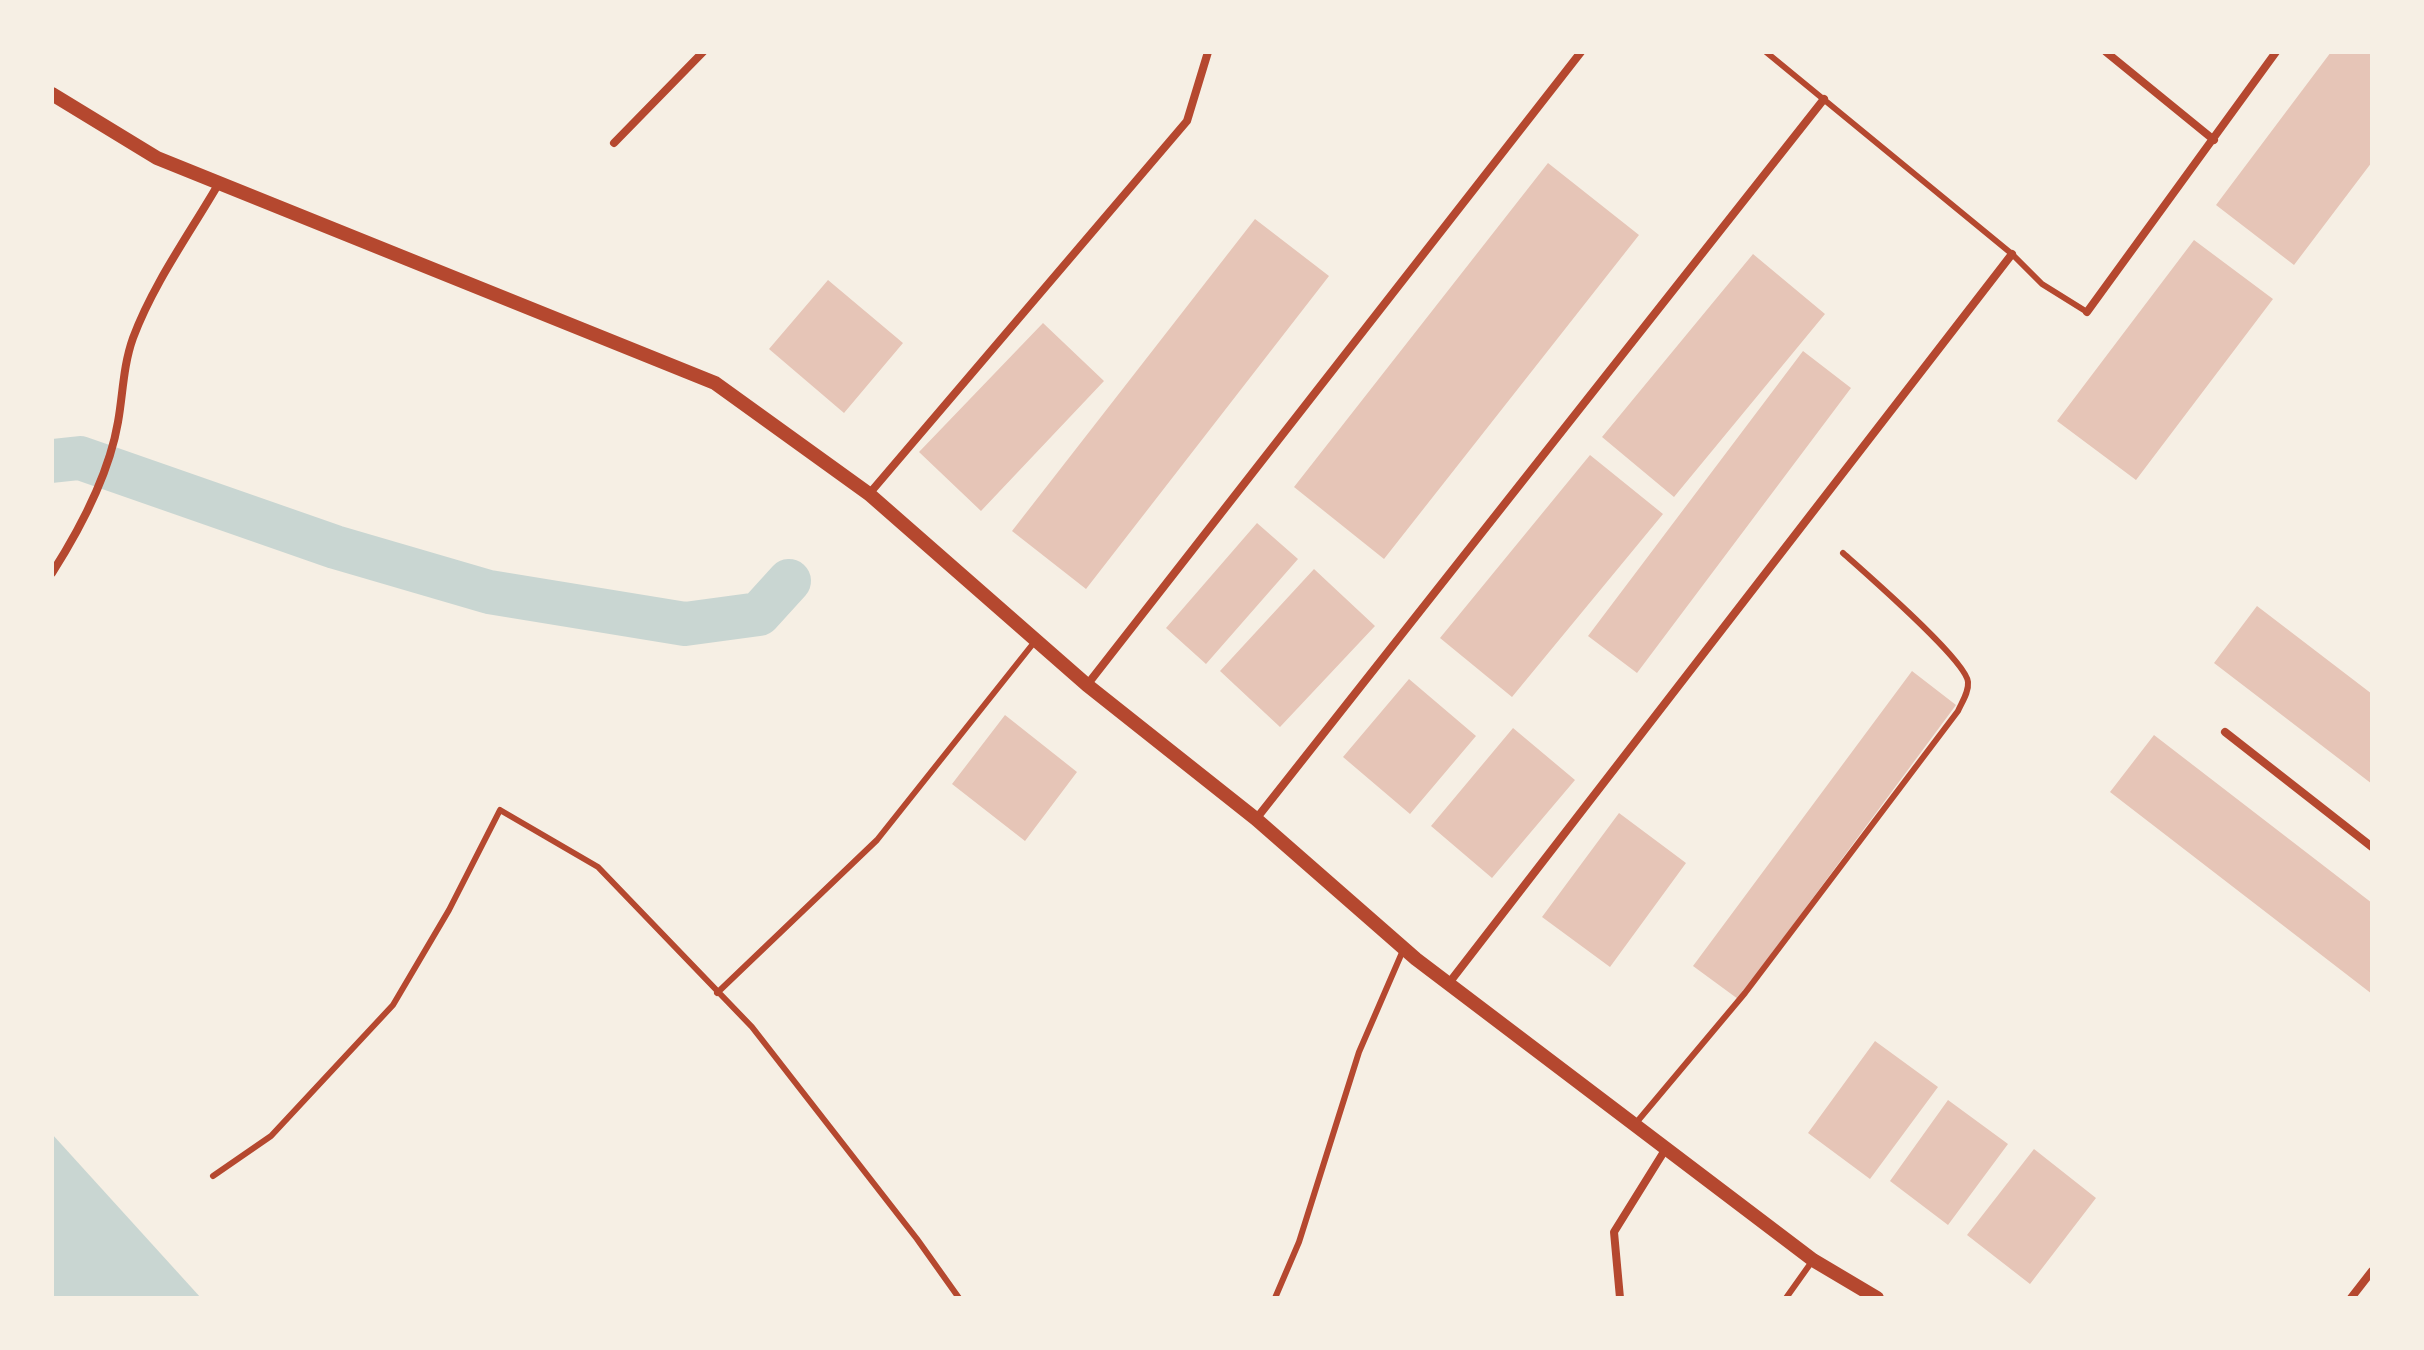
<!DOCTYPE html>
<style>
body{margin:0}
#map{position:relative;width:2424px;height:1350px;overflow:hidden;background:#f6efe4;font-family:"DM Sans",sans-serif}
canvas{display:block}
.frame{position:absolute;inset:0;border:54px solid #f6efe4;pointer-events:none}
</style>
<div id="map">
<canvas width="2424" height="1350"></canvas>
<div class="frame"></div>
</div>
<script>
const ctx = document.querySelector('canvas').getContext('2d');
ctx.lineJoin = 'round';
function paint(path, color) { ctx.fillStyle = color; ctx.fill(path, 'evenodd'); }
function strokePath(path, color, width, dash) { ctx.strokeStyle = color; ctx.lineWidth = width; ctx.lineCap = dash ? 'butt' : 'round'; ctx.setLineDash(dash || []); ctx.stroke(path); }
const water = new Path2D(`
 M52 1134 201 1298H52Z`);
const canal = new Path2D(`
 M52 461 80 458 335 547 489 592 685 624 759 614 789 581`);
const building = new Path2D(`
 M2331 52H2372V162L2294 265 2216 205Z
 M1548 163 1639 235 1384 559 1294 487Z
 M1255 219 1329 276 1086 589 1012 531Z
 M2194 240 2273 299 2136 480 2057 421Z
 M1753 254 1825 314 1674 497 1602 437Z
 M828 280 903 343 844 413 769 349Z
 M1043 323 1104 381 981 511 919 452Z
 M1803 351 1851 388 1637 673 1588 636Z
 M1590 455 1663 514 1512 697 1440 638Z
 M1257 523 1298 559 1206 664 1166 628Z
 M1314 569 1375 626 1280 727 1220 671Z
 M2257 606 2372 694V784L2214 663Z
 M1912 671 1956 705 1738 999 1693 966Z
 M1409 679 1476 736 1410 814 1343 757Z
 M1005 715 1077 772 1025 841 952 784Z
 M1513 728 1575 780 1492 878 1431 826Z
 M2154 735 2372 903V994L2110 792Z
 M1619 813 1686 863 1610 967 1542 917Z
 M1875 1041 1938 1087 1870 1179 1808 1133Z
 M1948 1100 2008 1144 1948 1225 1890 1181Z
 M2034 1149 2096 1198 2030 1284 1967 1235Z`);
const service = new Path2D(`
 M1766 52 2012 254 2042 284 2087 312
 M717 993 877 840 1036 640
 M1636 1123 1745 993 1958 711C1962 702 1969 692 1968 682 1966 660 1864 572 1843 553
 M213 1176 271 1136 393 1005 449 910 500 810 598 867 752 1027 917 1239 959 1298
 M1275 1298 1299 1242 1359 1052 1404 948
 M1786 1298 1813 1260`);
const minor = new Path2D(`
 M2106 52 2214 140
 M614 143 703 52
 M2087 312 2276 52
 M869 494 1187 121 1208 52
 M52 573C80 529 109 475 118 422 123 394 123 366 133 338 153 284 190 233 219 183
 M1087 685 1581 52
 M2225 732 2372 847
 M1256 819 1824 99
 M1449 983 2012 254
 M1620 1298 1614 1232 1665 1150
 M2351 1298 2372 1271`);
const tertiary = new Path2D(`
 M52 94 157 158 715 383 869 494 1087 685 1256 819 1416 959 1813 1260 1877 1298`);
paint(water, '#c9d6d2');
strokePath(canal, '#c9d6d2', 44);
paint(building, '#e6c5b7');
strokePath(service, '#b5482f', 6);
strokePath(minor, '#b5482f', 8);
strokePath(tertiary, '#b5482f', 14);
</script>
